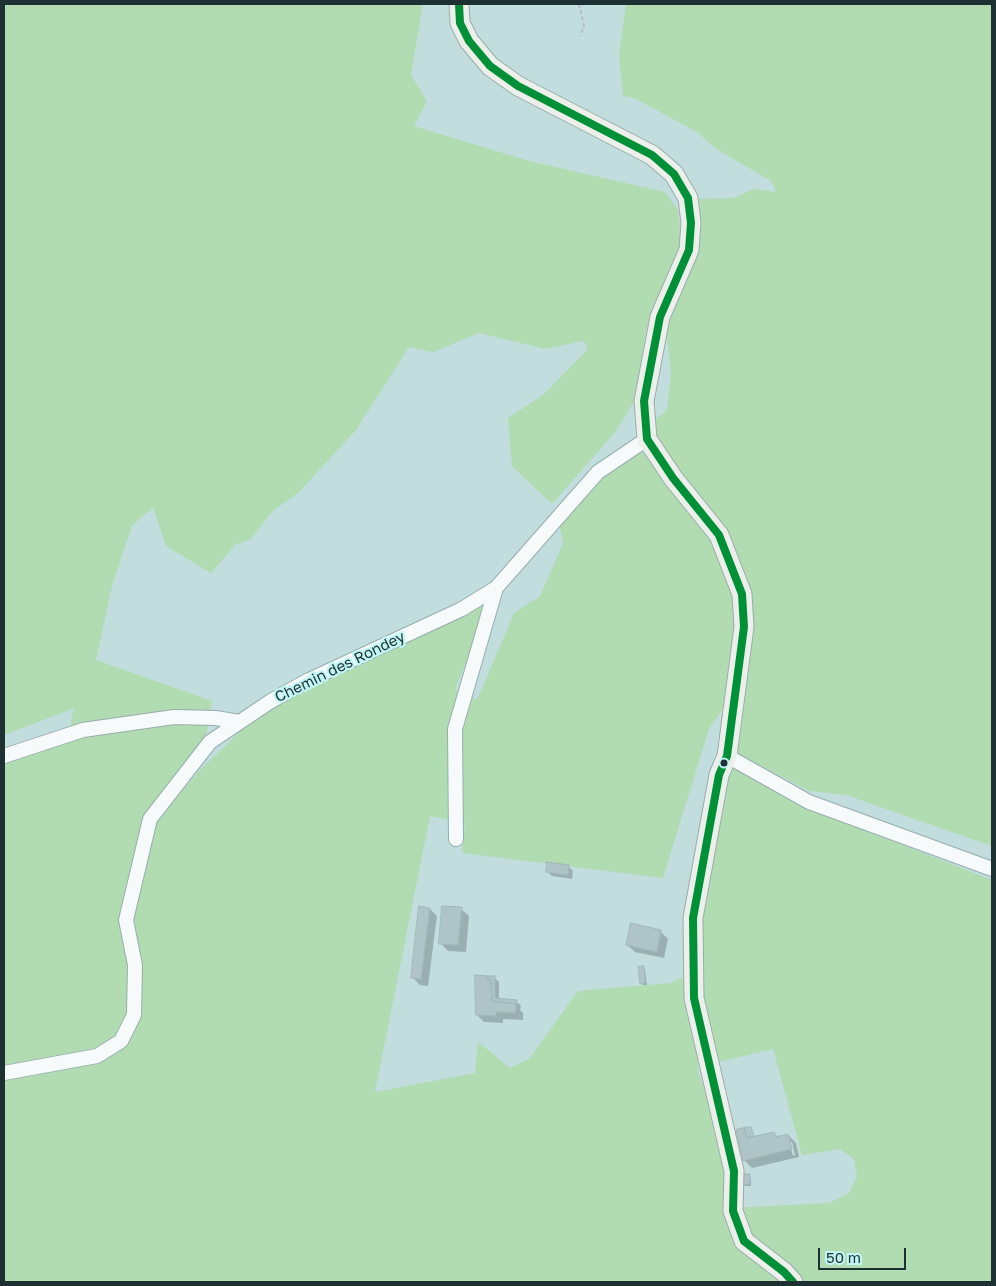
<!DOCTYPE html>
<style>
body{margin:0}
#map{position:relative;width:996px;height:1286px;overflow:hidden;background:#c1dddd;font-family:"Golos Text",sans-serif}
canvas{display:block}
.frame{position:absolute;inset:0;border:5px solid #1d3132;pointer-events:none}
.scale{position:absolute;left:818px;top:1248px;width:88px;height:22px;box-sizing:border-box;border:2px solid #1d3132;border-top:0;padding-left:6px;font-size:15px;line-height:18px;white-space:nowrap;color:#1d3132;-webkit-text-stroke:4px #c2f6f6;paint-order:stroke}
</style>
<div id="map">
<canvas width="996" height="1286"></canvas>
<div class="frame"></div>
<div class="scale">50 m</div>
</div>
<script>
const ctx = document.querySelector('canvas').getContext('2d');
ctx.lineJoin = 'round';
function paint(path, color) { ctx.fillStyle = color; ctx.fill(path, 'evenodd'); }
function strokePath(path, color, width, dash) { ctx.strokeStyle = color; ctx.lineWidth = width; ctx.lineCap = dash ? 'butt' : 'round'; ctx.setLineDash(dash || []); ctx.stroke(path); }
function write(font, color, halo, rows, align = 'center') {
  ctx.font = font + ' "Golos Text",sans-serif'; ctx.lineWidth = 4.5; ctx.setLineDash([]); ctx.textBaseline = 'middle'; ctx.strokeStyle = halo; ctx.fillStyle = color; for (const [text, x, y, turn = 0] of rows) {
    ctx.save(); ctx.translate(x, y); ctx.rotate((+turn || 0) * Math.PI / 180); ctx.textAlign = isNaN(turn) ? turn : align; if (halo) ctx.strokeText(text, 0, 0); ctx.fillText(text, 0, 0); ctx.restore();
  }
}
const green = new Path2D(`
 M4 4H423L411 75 427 101 414 126 529 161 665 192 678 210 681 240 672 268 652 308 645 334 637 397 616 431 552 504 512 466 508 418 543 395 587 350 584 341 545 349 479 333 433 352 409 347 356 430 300 491 272 512 251 539 235 545 211 573 166 546 153 507 132 526 113 582 96 660 212 701 205 741 159 818 201 769 245 727 281 699 478 607 488 606 455 690 477 700 514 613 540 596 563 543 560 527 600 474 638 452 646 454 708 532 735 593 739 622 727 703 709 729 663 878 462 853 465 823 430 816 375 1092 475 1073 478 1042 510 1068 529 1059 578 991 670 983 702 969 701 919 725 775 731 768 739 766 807 808 992 880V1282H4V766L7 760 70 740 72 714 75 708 4 735ZM773 1049 802 1155 840 1149 854 1159 857 1176 849 1193 829 1203 730 1208V1172L697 1067Z
 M626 4H992V846L846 795 809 791 733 751 748 591 657 437 653 421 667 410 671 373 665 317 697 246 700 214 699 199 733 198 754 189 776 192 771 181 715 148 697 132 634 98 623 96 619 55Z`);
const shadow = new Path2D(`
 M568 866 573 871 572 879 552 876 547 871Z
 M430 909 437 916 428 986 420 985 412 977Z
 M461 909 469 916 466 952 448 951 440 943Z
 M660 931 668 939 664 958 635 952 627 945Z
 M643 968 645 970 647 985H643L641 983Z
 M494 977 499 982V999L516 1001 521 1006 520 1010 523 1013V1020L503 1019V1023L484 1022 477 1015Z
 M750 1128 755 1138 774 1133 778 1137 788 1135 796 1143 799 1157 752 1168 744 1160 737 1131ZM789 1142H792L795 1155 793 1156Z
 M749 1176 751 1178V1186H745L743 1184Z`);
const building = new Path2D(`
 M547 862 569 865 568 875 546 872Z
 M419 906 430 908 421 979 411 978Z
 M442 906 462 907 458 945 439 944Z
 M631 923 661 930 657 952 626 945Z
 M644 966 645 983 640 984 638 967Z
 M475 975 488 976V980H491L492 1001 516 1004 515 1013 496 1012V1016L476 1015Z
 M488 976H495V998L517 1000 516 1004 492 1001 491 980H488Z
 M751 1127 754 1136 747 1138 744 1128Z
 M744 1128 747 1138 774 1132 776 1137 788 1134 792 1149 743 1161 736 1130Z
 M741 1174H750V1184L742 1185Z`);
const path = new Path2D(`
 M579 4 584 26 580 36`);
const street = new Path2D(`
 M4 756 83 730 174 717 216 718 239 722
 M727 756 809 802 992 869
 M456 839 455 729 496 588
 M4 1073 97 1056 121 1041 134 1015 135 965 126 920 150 819 210 742 271 701 309 680 462 609 496 588 598 472 647 439`);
const secondary = new Path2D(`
 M459 4 460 23 469 41 490 66 518 86 652 155 674 174 688 198 691 223 689 250 660 317 644 401 647 439 673 478 719 535 742 594 744 627 727 756 719 775 693 918 694 998 734 1171 733 1211 744 1241 784 1272 793 1282`);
const bus1 = new Path2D(`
 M459 4 460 23 469 41 490 66 518 86 652 155 674 174 688 198 691 223 689 250 660 317 644 401 647 439 673 478 719 535 742 594 744 627 727 756 719 775 693 918 694 998 734 1171 733 1211 744 1241 784 1272 793 1282`);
const markers = [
 [724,763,4.5,"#1d3132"]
];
const streetNames = [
 ["Chemin des Rondey",340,667,-26]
];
paint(green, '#b1dcb2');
paint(shadow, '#0003');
paint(building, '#aec4c6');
strokePath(building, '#a2b7b9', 1);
strokePath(street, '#97adad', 16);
strokePath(secondary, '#97adad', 21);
strokePath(path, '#b6bfc0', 2, [4, 2.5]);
strokePath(street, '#f6fafa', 14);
strokePath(secondary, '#edefeb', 19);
strokePath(bus1, '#009037', 8);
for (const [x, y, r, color] of markers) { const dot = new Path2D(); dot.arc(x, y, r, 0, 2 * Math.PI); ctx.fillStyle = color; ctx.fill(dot); strokePath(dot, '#c2f6f6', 2); }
write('15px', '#1d3132', '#c2f6f6', streetNames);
</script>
